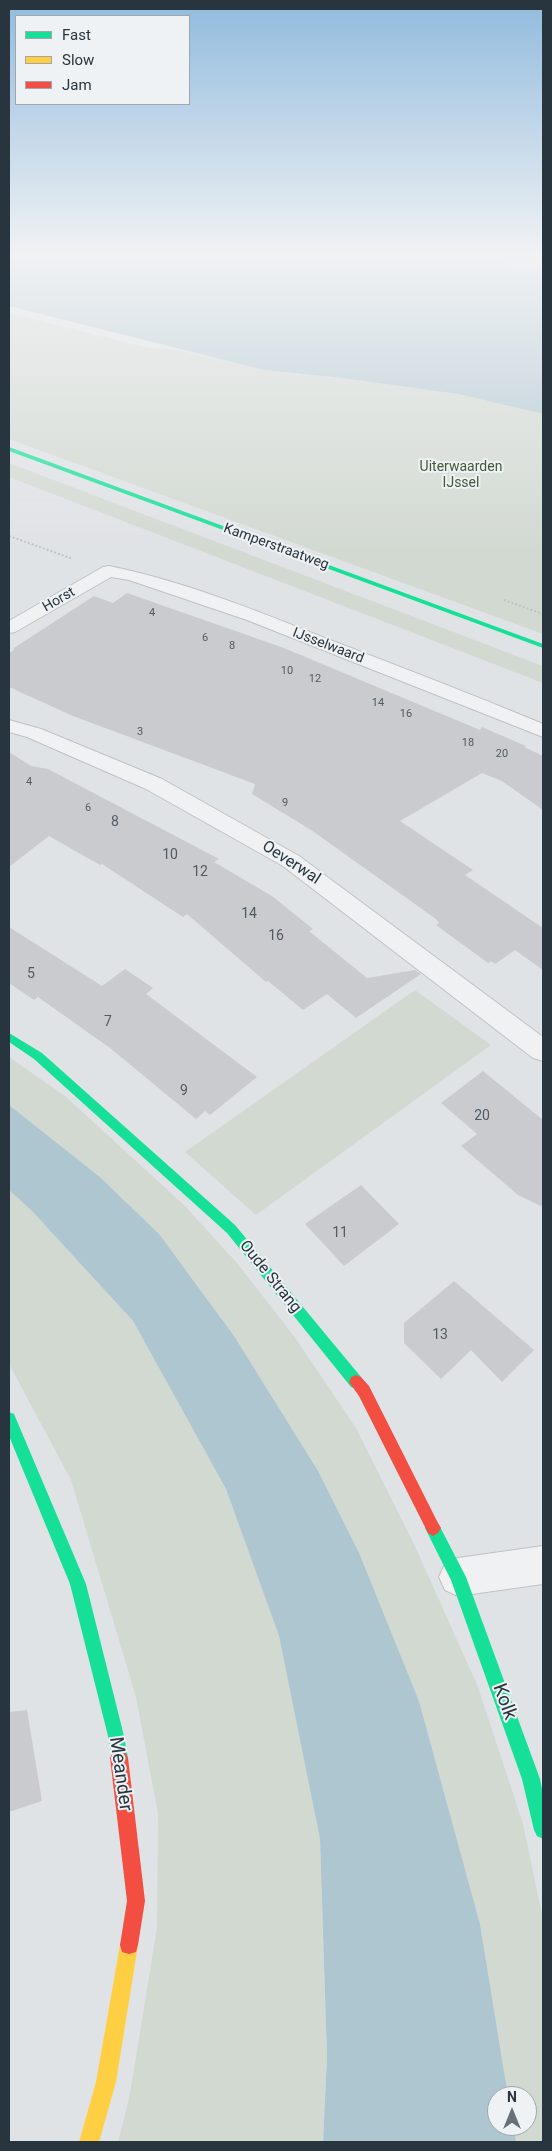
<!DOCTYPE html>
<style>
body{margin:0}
#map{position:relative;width:552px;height:2151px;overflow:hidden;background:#e0e3e6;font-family:Roboto,sans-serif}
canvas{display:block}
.frame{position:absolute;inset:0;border:10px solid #28343e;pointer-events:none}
.legend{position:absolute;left:15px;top:15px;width:175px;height:90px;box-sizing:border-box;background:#eef2f5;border:1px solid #9fa6ac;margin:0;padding:6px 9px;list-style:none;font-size:15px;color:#28343e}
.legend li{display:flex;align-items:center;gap:10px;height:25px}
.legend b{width:25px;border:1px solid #9fa6ac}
.north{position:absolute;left:487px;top:2086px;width:50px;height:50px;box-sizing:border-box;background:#eef2f5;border:1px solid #9fa6ac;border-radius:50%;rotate:0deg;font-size:14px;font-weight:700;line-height:20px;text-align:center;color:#28343e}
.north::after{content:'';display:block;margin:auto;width:18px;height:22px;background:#687179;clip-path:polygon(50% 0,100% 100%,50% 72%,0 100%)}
</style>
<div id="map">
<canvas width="552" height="2151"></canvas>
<div class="frame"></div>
<ul class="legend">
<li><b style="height:6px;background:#16e098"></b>Fast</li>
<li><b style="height:6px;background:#ffcf43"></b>Slow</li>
<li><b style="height:6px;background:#f24e42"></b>Jam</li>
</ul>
<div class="north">N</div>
</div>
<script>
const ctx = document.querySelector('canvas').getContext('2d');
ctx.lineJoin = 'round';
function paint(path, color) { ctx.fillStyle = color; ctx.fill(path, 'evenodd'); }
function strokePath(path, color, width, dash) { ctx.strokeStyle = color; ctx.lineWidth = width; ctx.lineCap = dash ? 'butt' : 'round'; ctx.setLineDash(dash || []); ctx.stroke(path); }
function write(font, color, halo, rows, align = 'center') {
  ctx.font = font + ' Roboto,sans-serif'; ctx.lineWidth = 4; ctx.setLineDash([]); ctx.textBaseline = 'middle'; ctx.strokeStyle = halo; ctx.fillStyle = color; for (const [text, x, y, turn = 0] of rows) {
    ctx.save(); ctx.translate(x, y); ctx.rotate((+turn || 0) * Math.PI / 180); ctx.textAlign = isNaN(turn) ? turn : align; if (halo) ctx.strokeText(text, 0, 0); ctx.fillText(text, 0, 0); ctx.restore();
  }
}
const green = new Path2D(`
 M389 252H543V281Z
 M9 313 149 348 179 350 264 370 342 378 458 394 543 414V634L9 439Z
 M9 463 543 666V683L9 477Z
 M415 990 491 1045 256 1215 185 1152Z
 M9 1057 65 1096 184 1205 237 1263 294 1336 356 1428 415 1546 478 1687 523 1824 543 1919V2142H516L513 2126H527V2096H508L480 1924 419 1701 360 1555 159 1234 100 1177 9 1105Z
 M9 1190 32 1211 133 1321 226 1489 279 1636 320 1839 327 2057 323 2142H118L130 2094 157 1927 158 1814 136 1697 71 1480 9 1364Z`);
const water = new Path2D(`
 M9 252H452L543 272V414L458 394 342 378 264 370 9 306Z
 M9 1105 100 1177 159 1234 234 1336 318 1471 360 1555 419 1701 480 1924 508 2096H497V2126H513L516 2142H323L327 2057 320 1839 279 1636 226 1489 133 1321 32 1211 9 1190Z`);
const building = new Path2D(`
 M127 593 284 648 480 730 482 727 526 746 524 747 543 756V810L502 781 482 773 400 821 473 870 465 875 543 928V970L515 950 495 964 491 961 488 963 436 925 439 923 436 919 311 830 252 794 255 784 73 716 9 687V653L14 650V648L94 596 113 603Z
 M9 752 31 766 48 769 219 859 214 862 272 896 313 929 309 931 367 978 415 970 421 974 356 1018 327 994 303 1010 268 981 266 982 187 914 183 917 102 864 100 865 49 836 9 867Z
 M9 927 102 986 125 969 153 988 146 994 257 1077 210 1115 205 1111 196 1119 110 1048 38 997 34 1000 9 983Z
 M483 1071 543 1120V1207L518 1195 461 1146 477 1134 441 1103Z
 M361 1185 399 1224 344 1266 305 1224Z
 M454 1281 534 1350 502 1382 471 1350 441 1379 404 1343V1323Z
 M27 1710 42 1801 9 1812V1712Z`);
const path = new Path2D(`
 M9 536 73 559
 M504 600 543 614`);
const street = new Path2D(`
 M109 566C183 581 255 610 325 638 398 666 471 694 543 724V737L247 620 129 580 111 577 15 632 9 633V621L103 567Z
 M9 720 41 729 162 779 299 856 543 1037V1061L533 1058 283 866 146 789 27 737 9 732Z
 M543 1546V1584L458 1596 445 1590 439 1577 445 1564 458 1558Z`);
const fast = new Path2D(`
 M9 447 543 644V648L9 451Z
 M9 1033 42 1053 235 1225 361 1377 363 1382 361 1387 356 1389 351 1387 227 1233 34 1059 9 1042Z
 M9 1412 14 1414 86 1584 124 1736 128 1758 125 1764 119 1767 113 1764 108 1736 70 1584 9 1436Z
 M433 1520 438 1523 466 1577 540 1779 543 1794V1839L537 1836 534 1830 522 1779 451 1580 425 1528 428 1523Z`);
const slow = new Path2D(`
 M129 1936 136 1938 138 1945 116 2082 99 2142H79L96 2082 120 1945 122 1938Z`);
const jam = new Path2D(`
 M356 1375 361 1377 369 1386 438 1523 441 1528 438 1533 433 1536 428 1533 359 1396 349 1382 351 1377Z
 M119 1749 125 1752 128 1758 145 1901 138 1945 136 1952 129 1954 122 1952 120 1945 127 1901 110 1758 113 1752Z`);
const farNumbernames = [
 ["4",152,613],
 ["6",205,638],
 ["8",232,646],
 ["10",287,671],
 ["12",315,679],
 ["14",378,703],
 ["16",406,714],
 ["3",140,732],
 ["18",468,743],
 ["20",502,754],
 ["4",29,782],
 ["9",285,803],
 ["6",88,808]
];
const farParknames = [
 ["Uiterwaarden",461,467],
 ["IJssel",461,483]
];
const farStreetnames = [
 ["Kamperstraatweg",276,547,20],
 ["Horst",59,600,-30],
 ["IJsselwaard",328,646,21]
];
const numberNames = [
 ["8",115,822],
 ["10",170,855],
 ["12",200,872],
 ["14",249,914],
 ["16",276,936],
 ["5",31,974],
 ["7",108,1022],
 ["9",184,1091],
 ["20",482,1116],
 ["11",340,1233],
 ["13",440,1335]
];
const streetNames = [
 ["Oeverwal",291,863,33],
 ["Oude Strang",270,1277,51]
];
const nearStreetnames = [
 ["Kolk",504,1702,70],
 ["Meander",120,1774,82]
];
paint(green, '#d2d9d1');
paint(water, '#aec6d0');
paint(building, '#c9cbce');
strokePath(street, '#bfc1c4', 2);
strokePath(path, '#bfc3c6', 2, [2, 2]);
paint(street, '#f0f1f2');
paint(fast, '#16e098');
paint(slow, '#ffcf43');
paint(jam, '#f24e42');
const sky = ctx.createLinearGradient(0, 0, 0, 553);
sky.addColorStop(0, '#91bbde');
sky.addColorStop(0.46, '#f1f2f4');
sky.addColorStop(1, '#f1f2f400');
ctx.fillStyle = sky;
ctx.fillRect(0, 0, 552, 553);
write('11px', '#515a63', null, farNumbernames);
write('14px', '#435a35', '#eef2f5', farParknames);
write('14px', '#28343e', '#eef2f5', farStreetnames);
write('14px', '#515a63', null, numberNames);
write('16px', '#28343e', '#eef2f5', streetNames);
write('19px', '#28343e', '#eef2f5', nearStreetnames);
</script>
